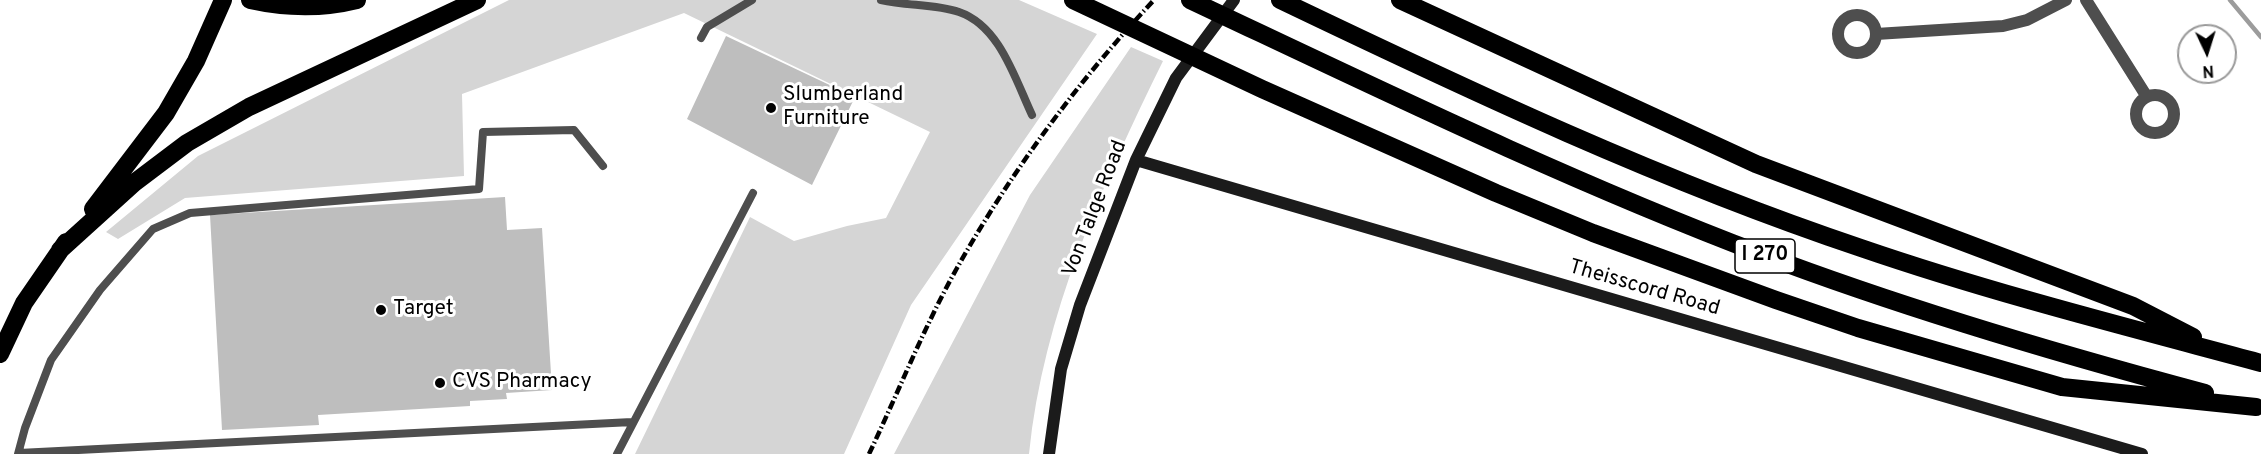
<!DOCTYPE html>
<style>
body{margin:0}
#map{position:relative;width:2261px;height:454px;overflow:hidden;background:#fff;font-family:Overpass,sans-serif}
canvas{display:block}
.north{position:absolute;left:2177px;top:24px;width:60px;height:60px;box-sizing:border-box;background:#fff;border:2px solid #999;border-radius:50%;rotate:176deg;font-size:16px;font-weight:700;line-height:24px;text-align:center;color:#000}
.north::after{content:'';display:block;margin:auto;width:21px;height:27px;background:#000;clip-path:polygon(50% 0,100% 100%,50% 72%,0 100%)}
</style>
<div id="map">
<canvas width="2261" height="454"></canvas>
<div class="north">N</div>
</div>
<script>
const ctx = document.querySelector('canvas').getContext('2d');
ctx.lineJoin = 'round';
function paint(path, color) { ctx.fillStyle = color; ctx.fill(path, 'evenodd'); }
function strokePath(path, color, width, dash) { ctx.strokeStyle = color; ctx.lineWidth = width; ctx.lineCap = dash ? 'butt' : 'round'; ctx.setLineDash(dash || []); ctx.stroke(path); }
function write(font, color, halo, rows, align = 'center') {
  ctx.font = font + ' Overpass,sans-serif'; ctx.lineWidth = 6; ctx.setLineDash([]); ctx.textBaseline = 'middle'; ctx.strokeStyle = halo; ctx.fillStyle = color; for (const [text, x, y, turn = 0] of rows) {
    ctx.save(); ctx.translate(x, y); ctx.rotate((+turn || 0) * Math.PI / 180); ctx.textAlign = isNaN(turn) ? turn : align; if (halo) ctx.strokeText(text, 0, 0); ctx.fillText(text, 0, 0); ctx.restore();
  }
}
const green = new Path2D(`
 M509 0H1019L1097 34 911 305 844 454H635L750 217 794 241 847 226 886 218 930 132 684 13 462 94 464 176 185 198 118 239 106 232 198 156Z
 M1131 47 1163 61C1102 185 1043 315 1029 454H894L1030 195Z`);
const stream = new Path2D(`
 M2230 0 2261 37`);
const building = new Path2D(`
 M726 36 855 97 812 185 687 119Z
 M505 197 507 230 542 228 552 390 506 393 507 399 470 401V406L318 415 319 425 222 430 210 215Z`);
const lane = new Path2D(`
 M881 0C906 6 935 4 959 12 1000 26 1015 79 1032 115
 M701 38 707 27 752 0
 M19 453 632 422
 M18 454 25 428 51 360 100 290 153 229 190 213 479 189 483 132 574 130 603 166
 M617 454 753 193`);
const street = new Path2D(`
 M2086 0 2147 97
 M1838 34a19 19 0 1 1 38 0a19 19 0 1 1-38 0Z
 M1876 34 2003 26 2027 20 2066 0
 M2136 114a19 19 0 1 1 38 0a19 19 0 1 1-38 0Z`);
const secondary = new Path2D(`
 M1136 160 2142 454
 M1049 454 1061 369 1080 305 1136 160 1176 78 1234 0`);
const highway = new Path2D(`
 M250 0C286 8 321 9 357 0
 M1073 0 1262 89 1496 193 1593 233 1776 300 1858 328 2062 387 2256 407
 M1190 0C1379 89 1566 180 1761 254 1906 309 2055 353 2205 393
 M1280 0C1470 91 1661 181 1861 248 1992 293 2127 327 2261 363
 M1400 0 1756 164 2133 306 2193 337
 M93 209 166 113 196 61 223 0
 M60 250 134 183 187 143 249 107 477 0
 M0 354 24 303 66 242`);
const rail = new Path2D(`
 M869 454C898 393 924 327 957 268 1011 172 1078 81 1154 0`);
const markers = [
 [771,108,6,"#000"],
 [381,310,6,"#000"],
 [440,383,6,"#000"]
];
const shields = [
 [1765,256,60]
];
const shieldNames = [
 ["I 270",1765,256]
];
const poiNames = [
 ["Slumberland",783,96],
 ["Furniture",783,120],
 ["Target",393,310],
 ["CVS Pharmacy",452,383]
];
const streetNames = [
 ["Von Talge Road",1096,209,-69],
 ["Theisscord Road",1644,289,16]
];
paint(green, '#d5d5d5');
strokePath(stream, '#9c9c9c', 4.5);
paint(building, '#bebebe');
strokePath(lane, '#4e4e4e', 8);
strokePath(street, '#4e4e4e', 12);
strokePath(secondary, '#1b1b1b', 12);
strokePath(highway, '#000', 18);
strokePath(rail, '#000', 4.5, [9, 3, 1.5, 3]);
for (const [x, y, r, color] of markers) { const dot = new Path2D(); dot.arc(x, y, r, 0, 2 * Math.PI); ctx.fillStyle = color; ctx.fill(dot); strokePath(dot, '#fff', 2); }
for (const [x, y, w] of shields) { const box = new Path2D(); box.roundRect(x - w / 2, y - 17, w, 34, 4.5); ctx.fillStyle = '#fff'; ctx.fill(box); strokePath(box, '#000', 1.5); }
write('bold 20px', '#000', null, shieldNames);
write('21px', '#000', '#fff', poiNames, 'left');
write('21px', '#000', '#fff', streetNames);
</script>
